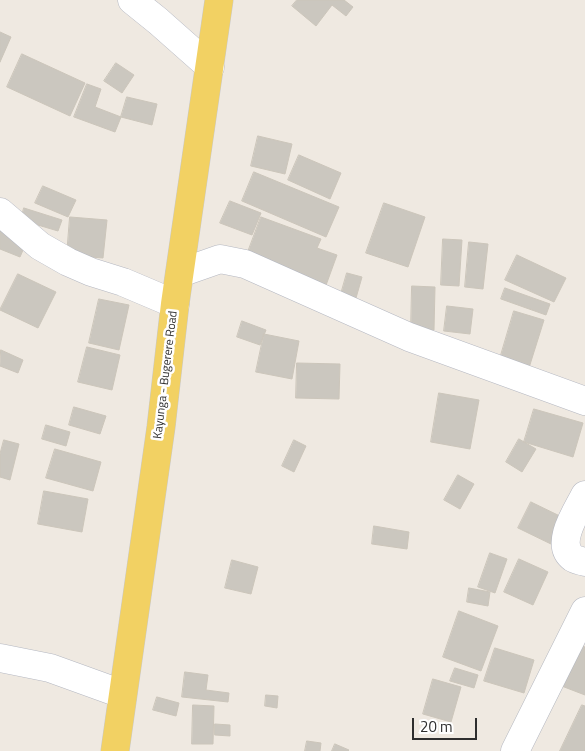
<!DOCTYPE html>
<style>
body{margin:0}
#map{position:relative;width:585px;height:751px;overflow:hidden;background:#efe9e1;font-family:"Titillium Web",sans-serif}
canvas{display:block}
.scale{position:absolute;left:412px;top:718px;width:65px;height:22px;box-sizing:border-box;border:2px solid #2e2e2e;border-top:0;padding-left:6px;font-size:15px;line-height:18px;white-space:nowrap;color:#2e2e2e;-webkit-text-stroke:4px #fff;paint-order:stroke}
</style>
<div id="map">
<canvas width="585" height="751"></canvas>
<div class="scale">20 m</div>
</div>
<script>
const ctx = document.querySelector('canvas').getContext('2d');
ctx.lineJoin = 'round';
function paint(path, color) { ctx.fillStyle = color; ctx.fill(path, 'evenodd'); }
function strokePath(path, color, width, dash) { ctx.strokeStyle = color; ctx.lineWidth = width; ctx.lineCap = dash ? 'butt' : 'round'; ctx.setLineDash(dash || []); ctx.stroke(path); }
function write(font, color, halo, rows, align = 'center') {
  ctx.font = font + ' "Titillium Web",sans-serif'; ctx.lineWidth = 5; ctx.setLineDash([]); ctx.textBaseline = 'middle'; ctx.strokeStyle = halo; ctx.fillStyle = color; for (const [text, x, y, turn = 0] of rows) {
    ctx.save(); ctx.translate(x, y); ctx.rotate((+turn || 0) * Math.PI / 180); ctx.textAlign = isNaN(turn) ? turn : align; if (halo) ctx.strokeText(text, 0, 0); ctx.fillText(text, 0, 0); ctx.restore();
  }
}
const building = new Path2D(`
 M297 0H344L353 7 346 16 332 5 316 26 292 6Z
 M0 32 11 37 0 62Z
 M22 54 85 83 70 116 7 87Z
 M116 63 134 75 122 93 104 81Z
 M87 84 101 89 95 107 121 117 115 132 74 117Z
 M127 97 157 104 152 125 121 117Z
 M258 136 292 144 285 174 251 166Z
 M299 155 341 173 330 199 288 180Z
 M254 172 339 207 326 237 242 201Z
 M43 186 76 200 68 217 35 203Z
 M230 201 261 213 252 235 220 223Z
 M384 203 425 217 408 267 366 253Z
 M24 208 62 220 58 231 21 220Z
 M70 217 107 220 103 258 67 255Z
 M261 217 321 239 317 248 337 255 325 288 245 260Z
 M0 230 27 241 20 257 0 249Z
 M443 239 462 240 459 286 441 285Z
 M469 242 488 244 483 289 465 287Z
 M517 255 566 278 554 302 505 280Z
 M347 273 362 277 354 305 339 301Z
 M18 274 56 292 38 328 0 310Z
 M412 286 435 287 434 330 411 329Z
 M505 288 550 304 546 315 501 299Z
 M99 299 129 305 119 350 89 343Z
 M447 306 473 309 470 334 444 331Z
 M514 311 544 320 528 371 499 362Z
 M242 321 266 330 260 345 237 337Z
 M264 334 299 341 292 379 256 372Z
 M87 347 120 355 112 390 78 382Z
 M1 350 23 360 18 373 0 366Z
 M297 363 340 364 339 399 296 398Z
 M439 393 479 400 470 449 431 442Z
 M74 407 106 416 100 434 69 425Z
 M534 409 583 423 573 457 524 442Z
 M46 425 70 432 66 446 42 439Z
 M519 439 536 449 522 472 506 462Z
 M4 440 19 444 10 480 0 477V454Z
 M294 440 306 446 294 472 282 466Z
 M55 449 101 462 93 491 46 478Z
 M458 475 474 484 460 509 444 500Z
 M44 491 88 499 82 532 38 524Z
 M531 502 566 519 553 545 518 528Z
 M374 526 409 532 407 549 372 544Z
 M490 553 507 559 495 593 478 587Z
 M519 559 548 572 533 605 504 592Z
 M232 560 258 567 251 594 225 588Z
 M469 588 490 592 488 606 467 602Z
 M459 611 498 626 481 671 443 657Z
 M576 644 585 647V695L559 685Z
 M495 648 534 660 524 693 484 681Z
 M455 668 478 675 474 688 450 681Z
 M185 672 208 675 206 690 229 693 228 702 182 697Z
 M433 679 461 687 451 722 423 714Z
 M266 695 278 696 277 708 265 706Z
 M157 697 179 703 176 716 153 710Z
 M193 705 214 706 213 744H192Z
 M582 705 585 706V751H560Z
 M215 724 230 725V736L215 735Z
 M307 741 321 743 320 751H305Z
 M335 744 349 750 348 751H332Z`);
const minor = new Path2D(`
 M132 0 158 21 210 67
 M0 212 40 246 68 262 91 272 123 282 175 304
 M180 273 220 259 245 264 409 337 585 401
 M585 495C577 511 554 544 573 558 576 560 582 561 585 562
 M0 658 50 668 122 694
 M515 751 585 611`);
const major = new Path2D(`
 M115 751 161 427 175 304 219 0`);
const streetNames = [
 ["Kayunga - Bugerere Road",166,375,-83]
];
paint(building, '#cbc7bf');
strokePath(building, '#cbc5ba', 1);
strokePath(minor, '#b4b7c1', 29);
strokePath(major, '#c9c9c9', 29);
strokePath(minor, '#fff', 28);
strokePath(major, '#f2d163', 28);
write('12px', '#2e2e2e', '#fff', streetNames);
</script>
